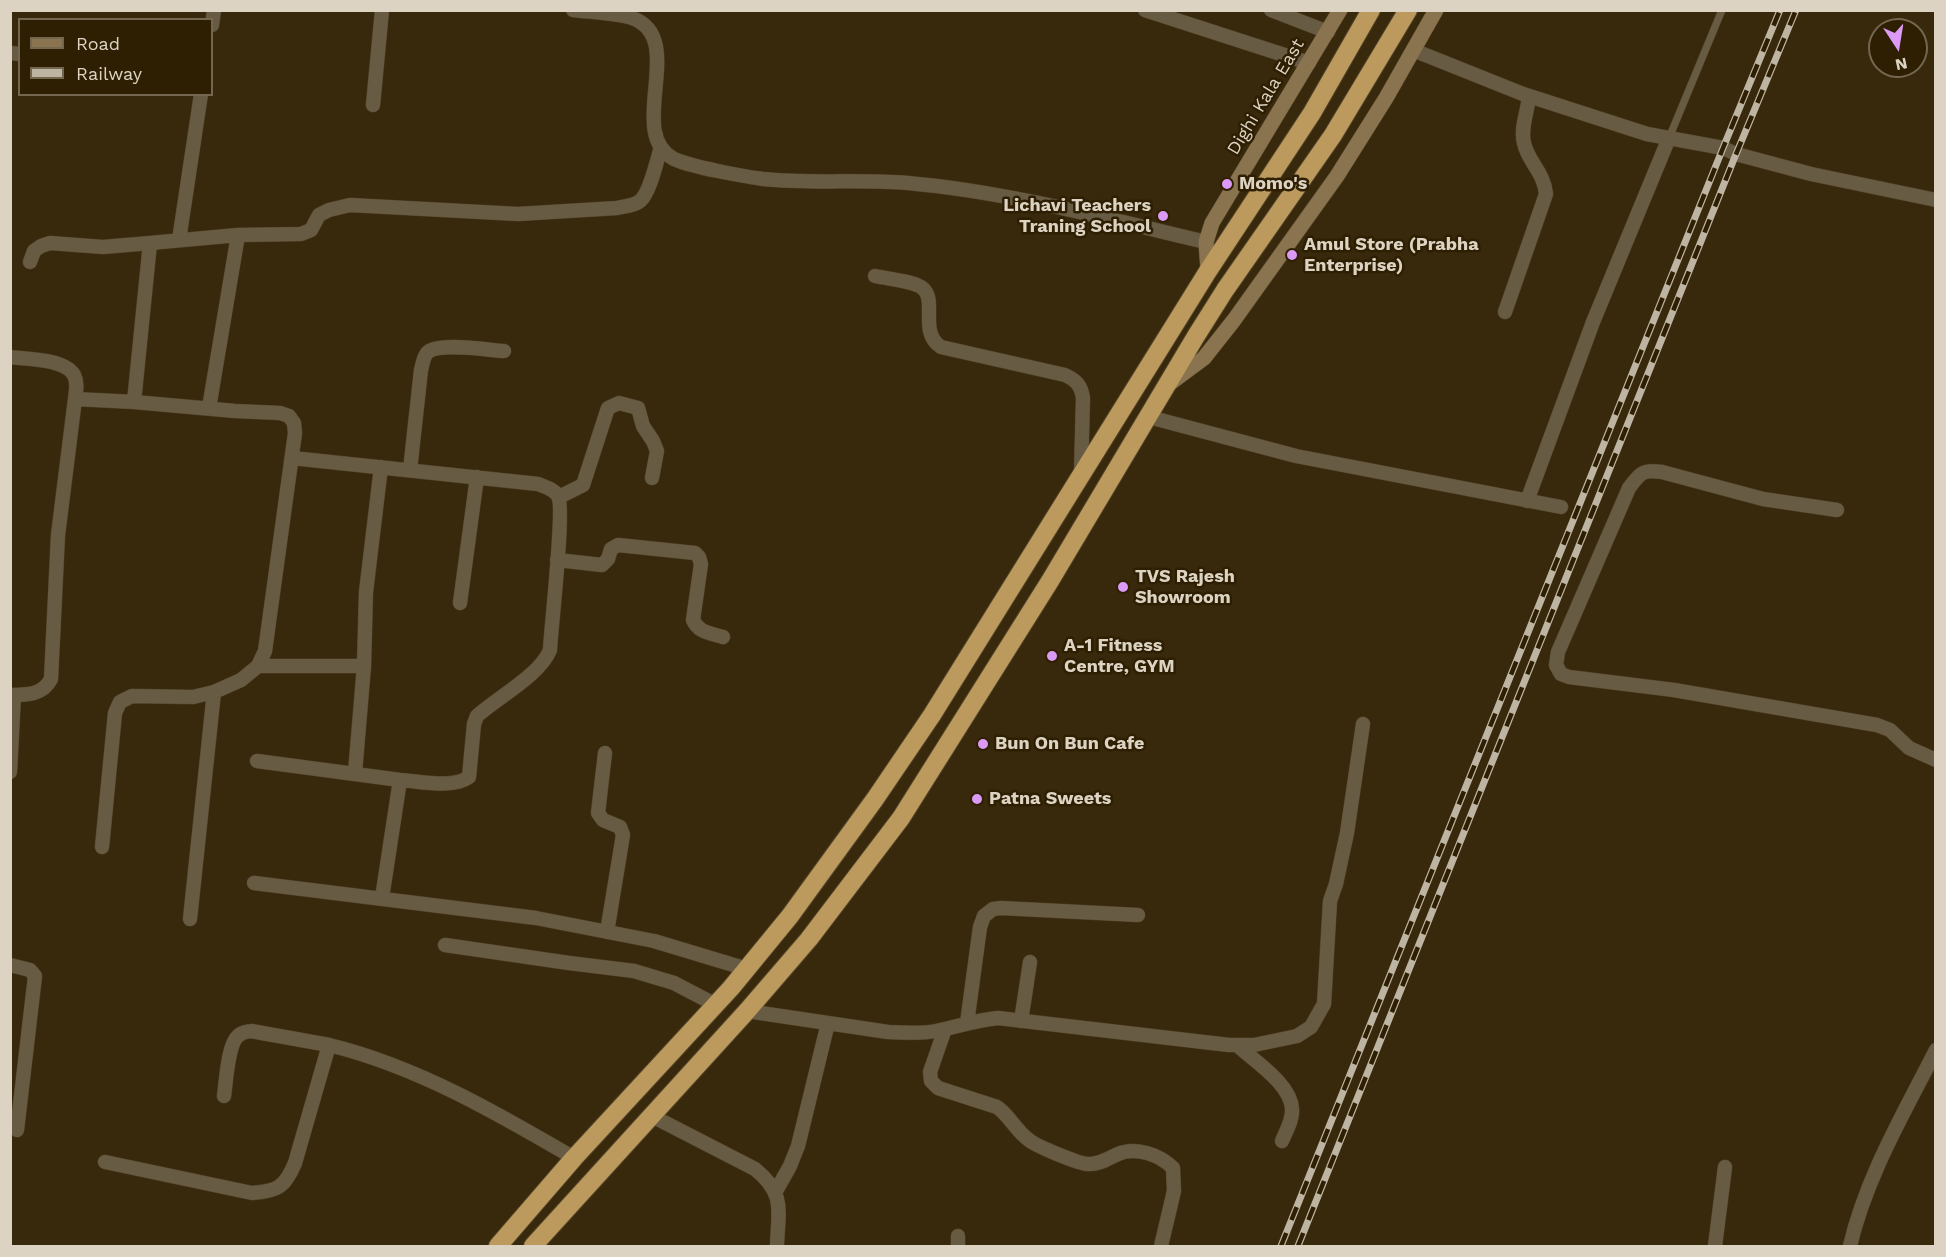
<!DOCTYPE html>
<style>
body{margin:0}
#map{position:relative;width:1946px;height:1257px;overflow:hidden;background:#38290c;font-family:"Work Sans",sans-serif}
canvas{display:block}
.frame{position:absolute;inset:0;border:12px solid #dcd3c3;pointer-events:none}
.legend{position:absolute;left:18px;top:18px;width:195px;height:78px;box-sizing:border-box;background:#2e1f03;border:2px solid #746750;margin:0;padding:8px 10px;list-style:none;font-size:18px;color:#dcd3c3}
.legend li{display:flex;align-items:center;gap:12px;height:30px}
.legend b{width:30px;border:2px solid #746750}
.north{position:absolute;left:1868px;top:18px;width:60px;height:60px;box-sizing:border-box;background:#2e1f03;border:2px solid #746750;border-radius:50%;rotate:168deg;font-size:16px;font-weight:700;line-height:24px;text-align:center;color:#dcd3c3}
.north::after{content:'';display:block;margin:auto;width:21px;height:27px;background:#da9af6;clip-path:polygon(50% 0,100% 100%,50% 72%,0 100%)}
</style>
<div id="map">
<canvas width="1946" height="1257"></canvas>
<div class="frame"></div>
<ul class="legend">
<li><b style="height:8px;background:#8a744f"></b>Road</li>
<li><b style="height:8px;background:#beb4a2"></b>Railway</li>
</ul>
<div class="north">N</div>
</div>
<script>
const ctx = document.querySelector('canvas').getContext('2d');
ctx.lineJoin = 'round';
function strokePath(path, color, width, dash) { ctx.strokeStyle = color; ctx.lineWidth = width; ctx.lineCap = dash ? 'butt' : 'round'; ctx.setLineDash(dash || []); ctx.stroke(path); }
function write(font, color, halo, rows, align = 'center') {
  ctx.font = font + ' "Work Sans",sans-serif'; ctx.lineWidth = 5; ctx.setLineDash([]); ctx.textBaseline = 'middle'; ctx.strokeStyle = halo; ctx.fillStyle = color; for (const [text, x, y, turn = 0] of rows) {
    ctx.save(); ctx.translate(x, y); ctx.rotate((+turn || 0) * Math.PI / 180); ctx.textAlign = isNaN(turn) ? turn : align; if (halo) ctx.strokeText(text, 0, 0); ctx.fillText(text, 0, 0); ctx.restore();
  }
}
const lane = new Path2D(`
 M1669 138 1722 10`);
const street = new Path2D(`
 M573 10C589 12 617 13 632 18 689 38 624 133 674 159 688 165 703 168 718 171 733 174 748 177 763 179 811 184 860 179 908 183 1009 192 1108 219 1206 242
 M1145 10 1309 63
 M1271 10 1328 32
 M212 25 214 10
 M1413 50 1523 94 1647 134 1723 148 1736 154 1811 174 1936 200
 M10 53 20 54
 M373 105 382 10
 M179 240 201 94
 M30 262 34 251 41 246 50 243 103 247 150 243
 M875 276C889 279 905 280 917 285 942 294 916 331 941 347L1065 375C1076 380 1081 385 1083 398L1081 473
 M1505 312 1546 194C1544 172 1528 162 1524 143 1520 128 1528 111 1529 96
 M10 357C27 359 65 359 74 375 78 383 76 391 75 399
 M209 408 238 235
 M1149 417 1296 456 1561 507
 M292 458 538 484C545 487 554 489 558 496 565 508 551 627 550 650 540 675 498 697 477 716L474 724 469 777C453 789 419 781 400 780
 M410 470 421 370C423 364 423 356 428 352 440 342 487 350 504 351
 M559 497 583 485 606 414 608 408 619 403 638 408 643 426 653 441 657 451 652 478
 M1527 501 1593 322 1669 138
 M1837 510 1763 499 1662 472C1643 469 1640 473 1629 488L1558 652 1556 665 1561 674 1569 677 1674 690 1877 725 1890 730 1909 748 1936 760
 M557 560 602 565 608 559 611 549 618 545 695 553 699 557 701 564 693 620C699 633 710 633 723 637
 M460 603 477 477
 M258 666H364
 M10 695C27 695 43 695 51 679L58 535 75 399 134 402
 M605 753 598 813 603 820 620 827 623 835 607 932
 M257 761 400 780 382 898
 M10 772 14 695
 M355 773 364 666 366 592 381 467
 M102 847 115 713 120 702 132 696 193 697 214 692 241 680 258 666 265 651 295 433 294 423 289 416 280 413 235 411 134 402 150 243 238 235 301 234 311 230 319 215 329 210 350 205 518 214 617 208C625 206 634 206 640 201 650 193 657 160 661 147
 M254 883 536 918 654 941 747 969
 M190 919 214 692
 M445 945 569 963 634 971 674 983 716 1005
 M10 965 30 970 35 976 17 1130
 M747 1011 888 1032C904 1033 921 1034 936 1031 957 1027 976 1020 998 1018L1229 1045H1254L1297 1036 1311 1027 1324 1004 1330 901 1336 884 1347 833 1363 724
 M1021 1021 1030 962
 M967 1023 980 927 984 916 993 909 1001 908 1138 915
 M945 1029 930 1072 931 1081 938 1088 997 1107C1010 1116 1016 1131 1029 1140 1036 1146 1079 1164 1088 1164 1099 1165 1109 1158 1118 1154 1136 1146 1160 1155 1173 1168L1174 1191 1161 1246
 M1237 1045C1254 1061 1291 1084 1292 1109 1293 1120 1286 1131 1282 1141
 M224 1096C226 1082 228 1044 238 1036 242 1032 246 1032 251 1031L329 1045
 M652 1116 755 1169C786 1194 778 1211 777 1246
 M105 1162 252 1193C278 1191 285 1187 295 1163L329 1045C416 1066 497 1113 574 1158
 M776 1191 790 1166 798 1146 828 1023
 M958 1246V1236
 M1715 1246 1725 1167
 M1850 1246C1866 1177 1904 1113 1936 1050`);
const secondary = new Path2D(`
 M1208 271 1206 242 1212 223 1340 10
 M1169 384 1204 358 1234 320 1337 176 1386 98 1436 10`);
const highway = new Path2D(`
 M498 1246 574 1158 731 988 790 916 875 799 932 715 1208 271 1312 113 1371 10
 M533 1246 747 1011 809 939 901 818 1050 581 1196 336 1225 290 1333 135 1408 10`);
const rail = new Path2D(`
 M1281 1246 1723 148 1780 10
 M1298 1246 1734 159 1796 10`);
const markers = [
 [1227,184,6,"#da9af6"],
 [1163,216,6,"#da9af6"],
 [1292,255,6,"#da9af6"],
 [1123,587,6,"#da9af6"],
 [1052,656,6,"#da9af6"],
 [983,744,6,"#da9af6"],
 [977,799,6,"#da9af6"]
];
const streetNames = [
 ["Dighi Kala East",1266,97,-59]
];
const poiNames = [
 ["Momo's",1239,184],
 ["Lichavi Teachers",1151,206,"right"],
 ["Traning School",1151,227,"right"],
 ["Amul Store (Prabha",1304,245],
 ["Enterprise)",1304,266],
 ["TVS Rajesh",1135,577],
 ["Showroom",1135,598],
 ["A-1 Fitness",1064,646],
 ["Centre, GYM",1064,667],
 ["Bun On Bun Cafe",995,744],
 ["Patna Sweets",989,799]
];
strokePath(lane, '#524429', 8);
strokePath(street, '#524429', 15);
strokePath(secondary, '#524429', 16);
strokePath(highway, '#524429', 20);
strokePath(lane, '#685b43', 7);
strokePath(street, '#685b43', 14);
strokePath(secondary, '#8a744f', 15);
strokePath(highway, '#bc9a5e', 18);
strokePath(rail, '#beb4a2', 7);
strokePath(rail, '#2e1f03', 4.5, [14]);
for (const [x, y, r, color] of markers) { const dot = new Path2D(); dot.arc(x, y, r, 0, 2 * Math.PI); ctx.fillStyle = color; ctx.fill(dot); strokePath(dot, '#2e1f03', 2); }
write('18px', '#dcd3c3', '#2e1f03', streetNames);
write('bold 18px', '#dcd3c3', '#2e1f03', poiNames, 'left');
</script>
